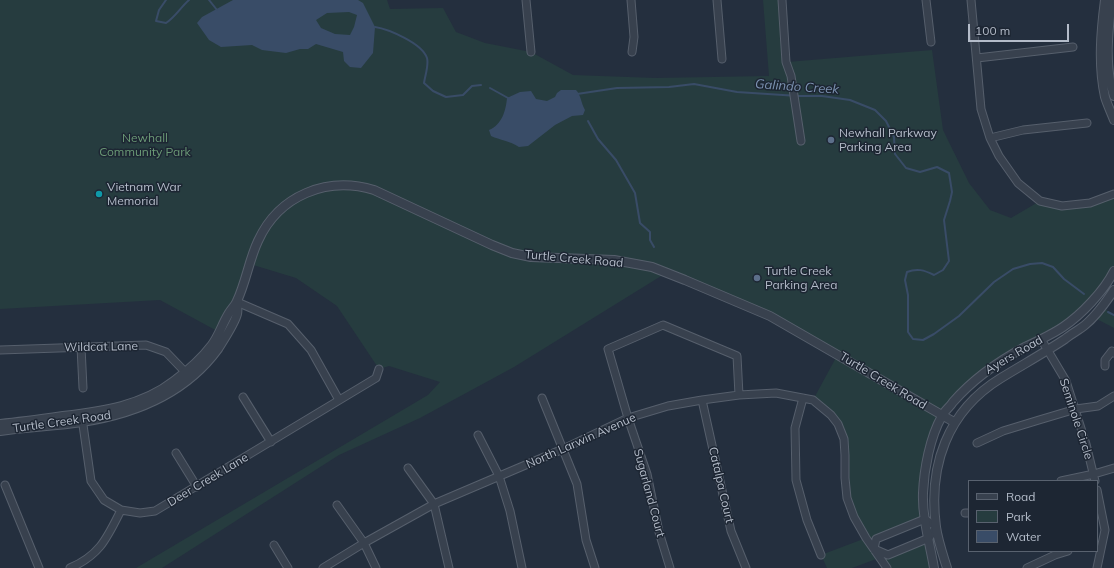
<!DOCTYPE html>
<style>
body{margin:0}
#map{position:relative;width:1114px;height:568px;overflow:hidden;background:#242f3e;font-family:Mulish,sans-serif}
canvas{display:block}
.legend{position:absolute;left:968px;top:480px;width:130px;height:72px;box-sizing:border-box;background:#1d2633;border:1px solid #59626f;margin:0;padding:5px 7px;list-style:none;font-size:12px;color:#b4bcc9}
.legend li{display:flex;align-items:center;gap:8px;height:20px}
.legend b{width:20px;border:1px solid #59626f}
.scale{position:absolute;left:968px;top:24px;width:101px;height:18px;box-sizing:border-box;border:2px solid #b4bcc9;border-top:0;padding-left:5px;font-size:12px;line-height:14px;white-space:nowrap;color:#b4bcc9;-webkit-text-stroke:3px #1d2633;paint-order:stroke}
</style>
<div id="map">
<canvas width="1114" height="568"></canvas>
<ul class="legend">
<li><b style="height:5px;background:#38414e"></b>Road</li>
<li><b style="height:11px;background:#263c3f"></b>Park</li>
<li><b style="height:11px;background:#394c67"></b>Water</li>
</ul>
<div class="scale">100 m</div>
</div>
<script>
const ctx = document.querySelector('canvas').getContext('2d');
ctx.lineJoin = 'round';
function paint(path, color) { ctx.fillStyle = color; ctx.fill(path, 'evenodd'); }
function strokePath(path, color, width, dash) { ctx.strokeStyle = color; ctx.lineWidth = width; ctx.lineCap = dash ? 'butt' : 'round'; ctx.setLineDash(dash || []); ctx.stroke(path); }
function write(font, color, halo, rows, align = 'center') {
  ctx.font = font + ' Mulish,sans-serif'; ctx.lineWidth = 3; ctx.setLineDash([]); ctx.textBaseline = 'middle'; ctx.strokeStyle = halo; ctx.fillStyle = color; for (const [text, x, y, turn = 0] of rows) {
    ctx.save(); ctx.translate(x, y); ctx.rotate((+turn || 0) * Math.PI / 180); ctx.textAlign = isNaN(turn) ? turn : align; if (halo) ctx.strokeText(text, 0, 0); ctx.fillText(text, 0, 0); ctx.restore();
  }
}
const green = new Path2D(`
 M0 0H387L390 9 443 8 456 32 485 43 531 52 573 75 655 78 769 76 763 0H782L787 62 932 50 943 130 969 183 990 210 1011 218 1040 201 1062 206 1114 194V271L1112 275 1064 326 998 363 942 416 927 464 925 519 876 539 874 549 888 555 929 538 934 568H887L879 558 852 568H827L821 555 866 538 847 498 845 455 838 424 813 400 838 354 805 335 666 273 514 367 420 418 339 455 162 568H136L428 395 440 382 389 366 379 369 337 306 296 278 250 264 219 332 160 300 0 309Z
 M1102 307 1114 315V328L1093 317Z`);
const water = new Path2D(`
 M233 0H358L363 3 375 27 373 53 361 68 350 67 344 61 343 52 316 44 308 49H300L286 53 262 50 252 45 221 47 209 40 197 23 202 17ZM349 12 357 15 354 27 350 35 335 34 321 28 316 20 327 13Z
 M561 90H576C581 95 581 103 585 110L583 115 572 116 555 125 528 146 519 147C510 141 500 140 491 136L489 130C502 125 506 110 507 98L520 92 531 91 536 99 547 101 555 97 557 93Z`);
const stream = new Path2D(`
 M166 0 159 10 156 21 166 23C176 16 180 8 189 0
 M209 0 217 10
 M375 27C388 29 422 43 427 58 429 65 425 76 424 83L433 91 446 97 463 95 472 86 481 85
 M490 88 508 98
 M577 94 617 88 669 87 694 84 737 92 798 96H822L850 100 875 110 886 121 894 137 895 154 906 168 920 172 937 167 949 173 952 192 950 201 944 220 949 261 943 270 934 275C924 270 917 268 907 272L905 280 908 295V332L913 339 923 340 934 334 959 316 994 282 1013 269 1030 264 1042 263 1053 267 1064 279 1084 294
 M588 121 598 139 616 160 635 193 640 223 650 232V240L654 247
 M1108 312 1114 315`);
const minor = new Path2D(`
 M526 0 531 52
 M631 0 634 37 632 52
 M717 0 722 59
 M782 0 786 62 791 76 801 141
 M926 0 931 42
 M971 0 981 109 990 138 999 156 1018 183 1040 201 1062 206 1090 203 1114 194
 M977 58 1073 47
 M990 138 1023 130 1087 123
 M237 302 288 324 311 350 339 400
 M1041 339 1066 381 1086 444 1095 481
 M81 347 83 388
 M0 350 146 345 166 352 189 376
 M1105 366V360L1112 351 1114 353
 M243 397 271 442
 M542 398 577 484 586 540 595 568
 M803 398 795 428 796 480 807 520 821 555
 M702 400 731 531 746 568
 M82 418 91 481 104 500 121 510 140 513 155 511 376 378 379 369
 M478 435 499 476 510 511 522 568
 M977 443 1003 431 1039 420 1076 409 1098 406 1114 396
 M176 453 197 487
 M408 468 434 504 449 568
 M1061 481 1094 474 1114 468
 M5 485 39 568
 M1097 490 1105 530 1097 568
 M337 505 364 543 376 568
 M965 513H969
 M925 519 936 527 929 538 888 555 874 549 876 539Z
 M274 545 288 568
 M70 568C100 555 107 538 121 510
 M323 568 364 543 434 504 563 449 628 418 668 406 702 400 739 395 776 393 813 400 831 415 838 424 844 439 845 455V478L847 498 854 517 866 538 887 568
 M670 568 659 532 647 474 628 418 608 349 663 325 737 356 739 395
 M1027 568 1055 555 1068 551`);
const tertiary = new Path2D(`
 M1105 0C1101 31 1098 65 1105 97 1107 104 1111 112 1114 120
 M1112 0C1108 30 1104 67 1114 96
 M0 424C21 422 42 419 63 416 103 411 142 406 174 381 186 372 202 358 211 346 219 336 222 324 229 313 231 309 235 306 237 301 246 282 249 260 258 241 279 195 327 176 374 190L492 245 512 253 531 257 614 260 652 267 685 280 770 316 954 422
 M0 431C27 427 55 426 82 422 134 414 186 393 218 349 223 341 235 323 237 314 238 311 237 306 237 302
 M934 568C930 544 922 518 923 493 924 469 930 437 942 416 944 411 950 407 953 402 974 378 997 362 1025 347 1038 341 1051 335 1063 327 1081 315 1104 291 1114 271
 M947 568C943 555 938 541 936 527 928 466 947 411 1001 378 1022 365 1044 353 1065 339 1071 334 1079 330 1085 325 1096 316 1106 302 1114 290`);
const markers = [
 [831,140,4,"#5c6f8a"],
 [99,194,4,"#0f9aa8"],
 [757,278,4,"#5c6f8a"]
];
const poiNames = [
 ["Newhall Parkway",839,133],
 ["Parking Area",839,147],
 ["Vietnam War",107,187],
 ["Memorial",107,201],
 ["Turtle Creek",765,271],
 ["Parking Area",765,285]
];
const parkNames = [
 ["Newhall",145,138],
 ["Community Park",145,152]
];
const streetNames = [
 ["Turtle Creek Road",574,259,5],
 ["Wildcat Lane",101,347,-1],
 ["Ayers Road",1014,355,-30],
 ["Turtle Creek Road",883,381,31],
 ["Seminole Circle",1076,419,72],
 ["Turtle Creek Road",62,422,-8],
 ["North Larwin Avenue",581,441,-24],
 ["Deer Creek Lane",208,480,-31],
 ["Catalpa Court",721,485,77],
 ["Sugarland Court",649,493,75]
];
const waterNames = [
 ["Galindo Creek",797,87,4]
];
paint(green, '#263c3f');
paint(water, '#394c67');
strokePath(stream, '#394c67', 2);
strokePath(minor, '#565f6c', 9);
strokePath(tertiary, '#565f6c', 10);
strokePath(minor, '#38414e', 7);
strokePath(tertiary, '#38414e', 8);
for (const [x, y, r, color] of markers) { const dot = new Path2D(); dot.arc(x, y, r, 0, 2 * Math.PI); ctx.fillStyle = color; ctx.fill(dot); strokePath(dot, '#1d2633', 1.5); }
write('12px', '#b4bcc9', '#1d2633', poiNames, 'left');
write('12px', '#6b9a76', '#1d2633', parkNames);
write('12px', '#b4bcc9', '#1d2633', streetNames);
write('italic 13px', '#7c92b1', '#1d2633', waterNames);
</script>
